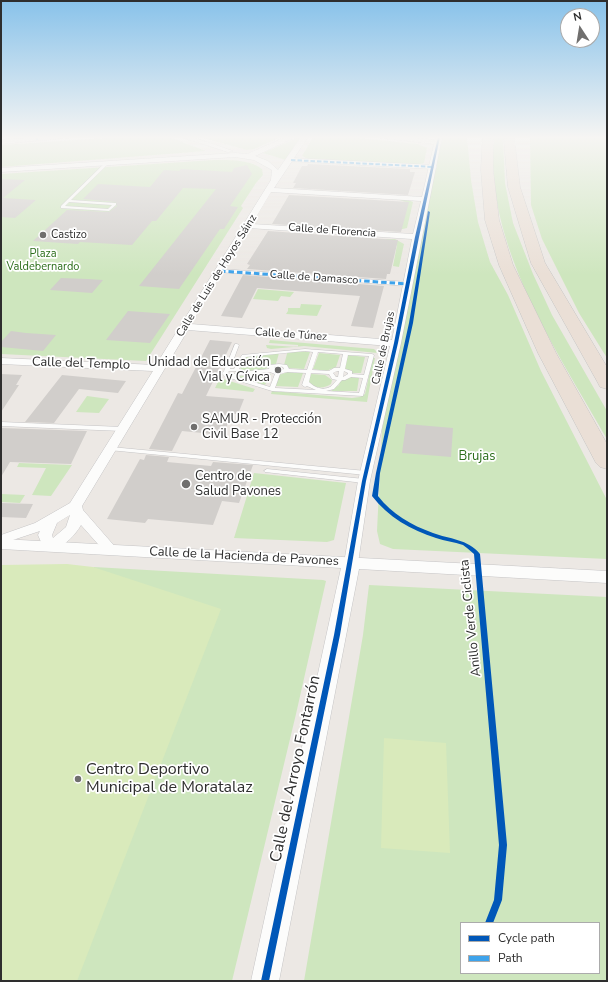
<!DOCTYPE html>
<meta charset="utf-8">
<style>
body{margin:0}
#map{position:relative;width:608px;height:982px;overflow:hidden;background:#ece8e4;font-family:"Nunito Sans",sans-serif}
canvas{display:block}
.frame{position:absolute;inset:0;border:2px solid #2e2e2e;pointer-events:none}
.legend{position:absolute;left:460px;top:922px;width:140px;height:52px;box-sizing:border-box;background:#fff;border:1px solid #ababab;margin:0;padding:5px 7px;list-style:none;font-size:12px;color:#2e2e2e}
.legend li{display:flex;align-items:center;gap:8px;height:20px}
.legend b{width:20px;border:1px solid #ababab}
.north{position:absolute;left:560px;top:8px;width:40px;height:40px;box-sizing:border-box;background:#fff;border:1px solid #ababab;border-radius:50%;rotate:348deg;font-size:11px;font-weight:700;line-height:16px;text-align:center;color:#2e2e2e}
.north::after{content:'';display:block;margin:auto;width:14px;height:18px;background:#706f6e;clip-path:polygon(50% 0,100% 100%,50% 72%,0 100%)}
</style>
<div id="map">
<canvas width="608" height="982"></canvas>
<div class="frame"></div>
<ul class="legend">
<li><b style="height:5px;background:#0057b8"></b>Cycle path</li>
<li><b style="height:5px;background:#3ea3eb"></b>Path</li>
</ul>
<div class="north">N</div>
</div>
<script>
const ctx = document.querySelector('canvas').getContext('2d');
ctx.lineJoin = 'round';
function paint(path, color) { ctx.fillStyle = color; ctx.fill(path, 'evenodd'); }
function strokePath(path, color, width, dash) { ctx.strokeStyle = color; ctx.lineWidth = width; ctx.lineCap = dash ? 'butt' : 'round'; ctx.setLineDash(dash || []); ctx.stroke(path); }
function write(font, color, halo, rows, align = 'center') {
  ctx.font = font + ' "Nunito Sans",sans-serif'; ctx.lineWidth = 3.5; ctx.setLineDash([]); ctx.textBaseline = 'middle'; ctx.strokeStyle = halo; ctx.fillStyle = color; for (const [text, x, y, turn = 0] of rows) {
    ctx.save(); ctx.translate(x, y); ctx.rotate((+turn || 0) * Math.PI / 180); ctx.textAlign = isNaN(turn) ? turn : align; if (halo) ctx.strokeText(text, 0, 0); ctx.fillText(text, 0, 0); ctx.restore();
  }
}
const green = new Path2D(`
 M121 137H169L206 151 1 167V145Z
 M200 137H281L254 149 247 150Z
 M301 137 286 160 263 153 299 137Z
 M313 137H347L418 144 427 148 424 163 416 165 310 160 302 156Z
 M441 137H467L471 180 478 222 490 262 508 295 541 371 607 500V559L393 549 380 544 377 531 382 429Z
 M494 137H503L505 183 513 223 533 274 552 315 607 411V439C557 351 483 243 494 137Z
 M530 137H607V358L579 313 542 239 531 205Z
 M214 160C229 160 249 159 262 169L263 175 256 183 241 206 243 208 146 361 1 354V174Z
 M391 197 404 198 413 202 407 228 394 231 408 203 400 200 391 199Z
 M380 239H395L404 244 399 267 393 266 397 245 388 240Z
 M258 289 294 292 290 297 281 296 278 301 253 299Z
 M301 304 322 305 317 316 286 314 288 311V308H300Z
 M270 340 374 349 378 353 304 346 271 349 267 348 266 345 298 347V345L269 343Z
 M288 350 310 352 304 369 289 368 284 365Z
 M279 353 276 364 269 365 265 370 242 372 240 370 245 357Z
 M319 353 340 355 336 367 326 371 313 369Z
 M348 355 365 357 361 373H352L344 368Z
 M373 358H375L367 402 271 394 272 391 352 398 360 397 365 394Z
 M288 372 303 373 298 387 276 386 279 375Z
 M271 374 265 385 239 377 240 376Z
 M311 374 325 375 332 380 331 384C324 389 316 388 309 384V380Z
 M351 377 359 378 357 391H331L339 385 340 381Z
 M220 378 255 389 253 392 215 388Z
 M87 396 109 399 99 413 76 412Z
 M19 463 72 465 51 496 32 495 46 468 17 467Z
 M254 473 346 483 334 540 327 542 234 538Z
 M1 494 25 495 20 503 1 502Z
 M94 567 323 580 326 581 296 714 232 981H1V577L91 574Z
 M369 585 607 597V981H304L363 635ZM461 923H599V973H461Z`);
const pitch = new Path2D(`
 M67 564 93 567 221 609 77 981H1V565Z
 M384 738 446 743 450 853 381 848Z`);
const building = new Path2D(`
 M308 164 410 169V172H415L408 195 293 188 296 183H293L302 166H307Z
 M247 165 252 174 230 206 238 207 224 229H220L179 289 139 286 216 189 183 188 156 221H152L132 245 80 242 78 244 33 241 67 210 109 212 117 206 116 202 83 199 98 184 150 187 164 170 179 171 181 169 232 172 234 168Z
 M1 179 25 180 3 198 36 200 15 218 1 217Z
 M289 195 409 202 401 232 272 224Z
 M268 231 398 240 390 274H387L386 279 247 269 250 265 247 264Z
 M243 275 384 286 373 328 351 326 360 296 257 288 242 318 221 316Z
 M61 278 88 279 103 280 92 293 50 290Z
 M128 311 170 314 150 343 106 340Z
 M11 331 26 333 56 335 43 351 1 347V342Z
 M210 340 232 342 206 396 244 399 238 414H232L223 435 182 431 172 451 149 449 178 393 182 394Z
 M1 374 22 375 16 385H19L1 412Z
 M62 375 126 381 118 393 79 389 54 423 25 422Z
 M406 424 453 428 451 457 402 453Z
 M1 428 87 431 71 464 10 462 1 477Z
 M146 455 169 457 167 462 211 466 213 462 253 465 239 503 222 501 213 525 148 519 145 523 107 519 140 459 144 460Z
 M1 503 33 504 26 518 1 517Z`);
const service = new Path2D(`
 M106 162 109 163 71 200 115 203H116V205L109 211 61 208V206ZM69 202 112 205 108 209 65 206Z
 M235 344H237L239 345 230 369H234L242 355 305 349 372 354 374 355 363 396 272 391 230 378C226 378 224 376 222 373L224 371ZM305 351 313 352 307 370 289 369 287 365 279 364 270 365 269 369 241 372V370L239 369 246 357ZM318 352 343 354 340 368H334L329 371 312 370ZM348 355 369 356 364 375 352 374V371L345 369ZM279 366 283 367 284 369 278 371 274 369V367ZM229 371H236L237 373 233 374H228L227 373ZM337 371H339L338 377H336L333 373ZM344 371 348 373V374L343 377ZM270 372 275 374 270 387 237 377 240 375ZM287 372 306 373 302 385 305 387 307 386 316 390 275 388 280 374ZM311 373 329 374 332 379 337 380C335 382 332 386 330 387 322 391 314 387 309 382ZM351 377 363 378 359 393 326 391 334 389 342 380H345Z
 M1 422 122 427 125 429 122 431 1 426Z
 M111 447 366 471 369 473 366 475 109 450 108 449 109 448Z
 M267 469 364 479 367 481 364 483 265 472 264 471Z`);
const pedestrian = new Path2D(`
 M291 158 434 165 437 167 434 169 289 161 288 160Z
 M220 269 408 282 412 284 408 286 218 272 217 271Z`);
const minor = new Path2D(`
 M38 137H76L1 144V140Z
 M181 137H192L233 151 228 152Z
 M286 137H296L255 156 268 161 278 170 301 137H308L274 188 422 197 434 144 374 137H406L435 140 436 137H442L401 343 370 481 358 563 356 566 351 568 346 566 344 563 358 481 390 346 188 330 82 506 83 510 117 549 115 552 110 553 105 552 81 525C74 537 59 553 44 549L38 535 40 531 1 544V535L35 523 70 503 153 371 1 364V358L156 365 271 180 272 170 254 160 235 157 1 172V168L235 153 247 154ZM271 192 421 201 413 234 252 224ZM249 228 412 239 392 340 191 324ZM70 515 66 527 53 538 52 535 57 523Z`);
const tertiary = new Path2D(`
 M1 539 607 571V583L359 569 279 981H251L341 568 1 549Z`);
const motorway = new Path2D(`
 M483 137H493V170L499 220 513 265 556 353 607 444V469L600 467 596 463 538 353 499 265 485 220 481 170Z
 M504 137H514L520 187 545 263 607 367V389L600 387 598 383 531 263 508 187Z`);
const quietFar1 = new Path2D(`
 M37 137V140
 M291 160 434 167`);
const quiet = new Path2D(`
 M220 271 408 284`);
const cycleway = new Path2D(`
 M438 137H440L419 237 398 343 366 481 340 635 269 981H261L334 635 362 481 394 343 415 237Z
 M428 211 430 212 413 323 380 473 378 496C392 514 411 525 433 533 449 539 468 539 480 554L507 845 502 900 493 923H485L494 900 499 845 474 554 467 548 463 545C454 542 445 541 436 538 411 530 388 517 372 496L376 473 409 323Z`);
const markers = [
 [43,235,4,"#706f6e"],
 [278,370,4,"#706f6e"],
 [194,427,4,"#706f6e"],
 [186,484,5,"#706f6e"],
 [78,779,4,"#706f6e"]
];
const farStreetnames = [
 ["Calle de Florencia",332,231,4],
 ["Calle de Luis de Hoyos Sáinz",217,276,-58],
 ["Calle de Damasco",314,278,4],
 ["Calle de Túnez",291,335,4],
 ["Calle de Brujas",384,348,-78]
];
const farPoinames = [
 ["Castizo",51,235]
];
const farParknames = [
 ["Plaza",43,254],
 ["Valdebernardo",43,267]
];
const poiNames = [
 ["Unidad de Educación",270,363,"right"],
 ["Vial y Cívica",270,378,"right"],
 ["SAMUR - Protección",202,420],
 ["Civil Base 12",202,435],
 ["Centro de",195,477],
 ["Salud Pavones",195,492]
];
const streetNames = [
 ["Calle del Templo",81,364,2],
 ["Calle de la Hacienda de Pavones",244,557,3],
 ["Anillo Verde Ciclista",471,618,-96]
];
const parkNames = [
 ["Brujas",477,457]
];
const nearStreetnames = [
 ["Calle del Arroyo Fontarrón",296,769,-78]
];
const nearPoinames = [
 ["Centro Deportivo",86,770],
 ["Municipal de Moratalaz",86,788]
];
paint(green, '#cee6be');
paint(pitch, '#d9eabb');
paint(building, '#d1cecb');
strokePath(service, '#c5c4c5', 1);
strokePath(pedestrian, '#c5c4c5', 1);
strokePath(minor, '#c5c4c5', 1);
strokePath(tertiary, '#c5c4c5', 1);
strokePath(motorway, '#c6c5c4', 1);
paint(service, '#fcfcfb');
paint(pedestrian, '#fcfcfb');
paint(minor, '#fcfcfb');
paint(tertiary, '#fcfcfb');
paint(motorway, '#eadfd6');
strokePath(quietFar1, '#3ea3eb', 2, [4.5, 2]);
strokePath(quiet, '#3ea3eb', 3, [5.5, 3]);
paint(cycleway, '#0057b8');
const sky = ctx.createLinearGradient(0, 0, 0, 275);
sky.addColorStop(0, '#88c2ea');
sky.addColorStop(0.5, '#f6f5f3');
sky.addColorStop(1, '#f6f5f300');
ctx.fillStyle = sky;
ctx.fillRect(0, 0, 608, 275);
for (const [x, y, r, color] of markers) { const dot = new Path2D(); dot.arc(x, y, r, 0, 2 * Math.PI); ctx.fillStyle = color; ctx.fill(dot); strokePath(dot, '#fff', 1.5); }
write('11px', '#2e2e2e', '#fff', farStreetnames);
write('11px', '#2e2e2e', '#fff', farPoinames, 'left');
write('11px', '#2c6e1b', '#fff', farParknames);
write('13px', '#2e2e2e', '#fff', poiNames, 'left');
write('13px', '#2e2e2e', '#fff', streetNames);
write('13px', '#2c6e1b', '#fff', parkNames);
write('16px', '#2e2e2e', '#fff', nearStreetnames);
write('16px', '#2e2e2e', '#fff', nearPoinames, 'left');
</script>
